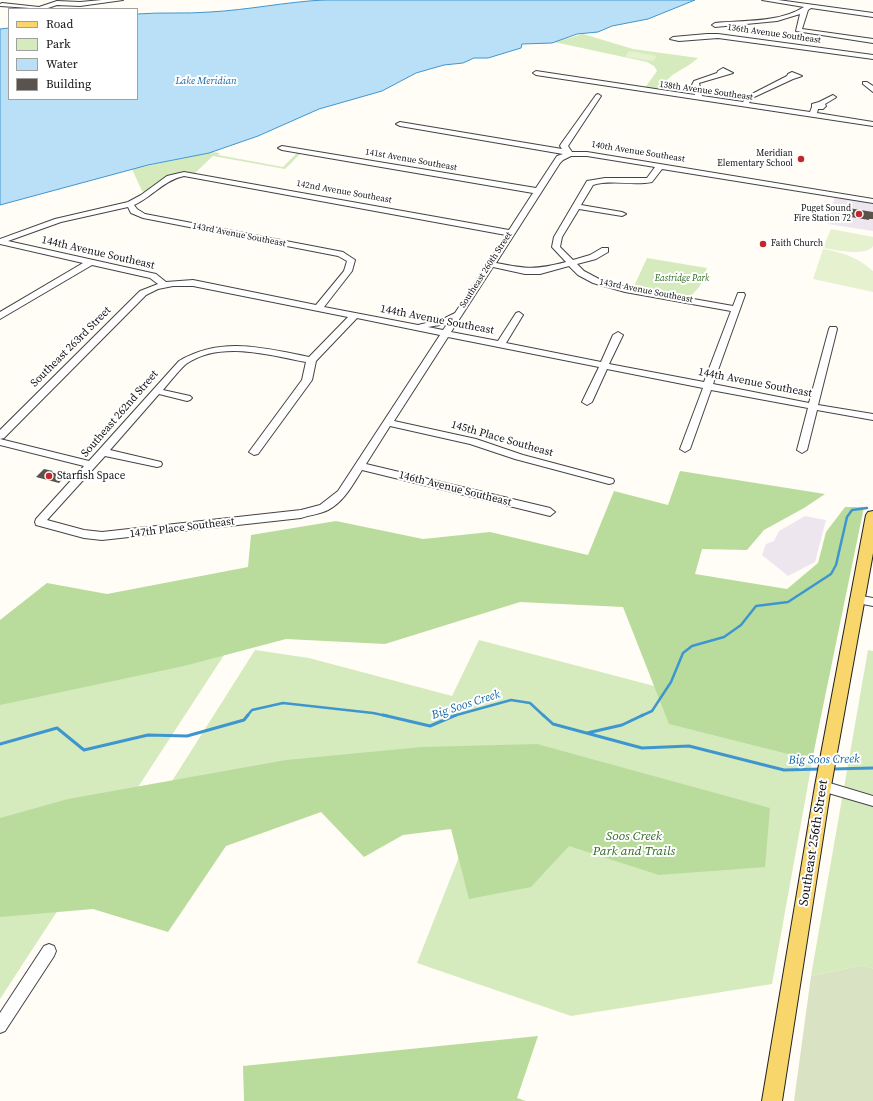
<!DOCTYPE html>
<style>
body{margin:0}
#map{position:relative;width:873px;height:1101px;overflow:hidden;background:#fffdf5;font-family:"Source Serif 4",serif}
canvas{display:block}
.legend{position:absolute;left:8px;top:8px;width:130px;height:92px;box-sizing:border-box;background:#fff;border:1px solid #a0a0a0;margin:0;padding:5px 7px;list-style:none;font-size:12px;color:#111}
.legend li{display:flex;align-items:center;gap:8px;height:20px}
.legend b{width:20px;border:1px solid #a0a0a0}
</style>
<div id="map">
<canvas width="873" height="1101"></canvas>
<ul class="legend">
<li><b style="height:5px;background:#f9d66b"></b>Road</li>
<li><b style="height:11px;background:#d5ebbd"></b>Park</li>
<li><b style="height:11px;background:#b9e0f7"></b>Water</li>
<li><b style="height:11px;background:#5a524d"></b>Building</li>
</ul>
</div>
<script>
const ctx = document.querySelector('canvas').getContext('2d');
ctx.lineJoin = 'round';
function paint(path, color) { ctx.fillStyle = color; ctx.fill(path, 'evenodd'); }
function strokePath(path, color, width, dash) { ctx.strokeStyle = color; ctx.lineWidth = width; ctx.lineCap = dash ? 'butt' : 'round'; ctx.setLineDash(dash || []); ctx.stroke(path); }
function write(font, color, halo, rows, align = 'center') {
  ctx.font = font + ' "Source Serif 4",serif'; ctx.lineWidth = 4; ctx.setLineDash([]); ctx.textBaseline = 'middle'; ctx.strokeStyle = halo; ctx.fillStyle = color; for (const [text, x, y, turn = 0] of rows) {
    ctx.save(); ctx.translate(x, y); ctx.rotate((+turn || 0) * Math.PI / 180); ctx.textAlign = isNaN(turn) ? turn : align; if (halo) ctx.strokeText(text, 0, 0); ctx.fillText(text, 0, 0); ctx.restore();
  }
}
const industrial = new Path2D(`
 M835 196 873 202V231L828 224Z
 M805 516 826 520 815 562 788 576 762 555 766 544 774 541 779 531Z`);
const green = new Path2D(`
 M583 34 633 49 698 58C681 73 673 69 659 91L644 89 657 71 654 66 647 62 554 42Z
 M213 152 220 153 218 155 283 167 298 152 301 153 285 169 213 156 195 173C174 170 160 179 145 192L142 191 132 169Z
 M647 258 707 268 700 286 691 296 634 286Z
 M479 640 818 729 772 984 571 1016 417 963 468 834 366 780 148 819 255 650 309 658 452 696Z
 M0 644 228 649 0 999Z
 M868 650 873 651V969L863 965 811 976Z`);
const forest = new Path2D(`
 M680 471 825 494 804 508 764 530 747 550 702 549 695 574 787 589 818 563 826 532 845 507H864L812 760 669 724 623 607 520 602 385 644 286 639 184 666 0 705V620L47 583 107 594 248 567 251 535 336 521 423 539 490 532 588 555 614 491 668 505Z
 M537 744 770 808 765 867 659 875 569 846 531 887 469 899 451 829 403 835 364 857 321 812 226 846 168 932 93 909 0 917V818L68 799 286 760 422 747Z
 M538 1036 517 1098 526 1101H244L243 1066Z`);
const cemetery = new Path2D(`
 M863 965 873 969V1101H794L811 976Z`);
const pitch = new Path2D(`
 M629 51 657 56 653 61 625 57Z
 M831 229 873 237V246C866 257 835 250 823 248Z
 M823 249C842 252 859 258 873 271V292L813 279Z`);
const water = new Path2D(`
 M323 0H695L648 19 612 26 598 32 577 34 552 43 522 44 521 48 488 58H474L463 63 444 65 416 73 382 91 319 109 258 136 209 153 148 165 0 205V29L9 28V99H137V14C162 12 185 14 210 12 248 10 285 2 323 0Z`);
const streamFar1 = new Path2D(`
 M247 716 252 710 283 703 373 713 387 716
 M453 716 511 700 530 703 544 716
 M641 716 652 711 671 682 683 653 692 646 724 637 741 625 756 606 788 602 831 574 836 565 847 517 852 510 867 508`);
const stream = new Path2D(`
 M383 715 430 726 456 715
 M543 715 553 724 642 748 689 746 784 770 821 769
 M587 733 622 725 643 715
 M0 744 57 728 84 750 148 735 187 736 244 720 248 715
 M832 769 873 768`);
const building = new Path2D(`
 M848 208 873 212V219H869V220L845 216Z
 M44 469 53 471 51 472 65 476 59 483 36 477Z`);
const minor = new Path2D(`
 M102 0H123L80 6 57 5 45 9 0 6V4L2 3 39 7 57 1 80 2Z
 M762 0H778L873 13V17L811 8 808 10 802 29 873 39V43L796 31 800 14 777 21 715 27 712 25 715 23C744 20 778 23 804 7Z
 M707 34H718L873 55V59L718 38 679 41 670 39 673 37Z
 M723 68 733 73 699 83 702 96 743 102 748 96 787 76 788 74 792 72 802 76 793 79 752 98 749 103 810 112 812 107V104L819 102 833 95 836 97 835 98 825 104 826 106 823 109H818L817 113 873 122V126L536 75 533 73 536 71 695 95 692 85 694 81 717 73 718 71Z
 M863 82H867L873 86V92L863 84Z
 M598 94 601 96 568 146 572 152H587L873 199V203L662 169 652 182C632 186 612 179 593 185L581 205 622 212 626 214 622 216 579 209 562 237 560 247 573 260 590 255 602 248H608V252L596 259 577 264 584 271 599 279 626 287 733 306 738 293H744L745 295 713 384 809 403 829 329 830 327H836L837 329 818 405 873 414V420L817 410 807 450 802 453 797 450 808 408 711 390 690 449 685 452 680 449 703 388 607 369 592 402 587 405 582 402 599 367 448 337 394 421 476 439 523 455 613 479 614 481 613 483 609 484 515 459 470 444 390 426 366 464 550 508 555 512 550 516 362 470C353 484 344 502 328 510 320 514 310 515 301 518L102 540 84 538 36 525 35 522 36 519 84 466 0 445V430L140 291 158 284 150 278 92 265 0 319V312L83 263 0 244V239L55 219 128 202 141 195 167 176 184 172 509 230 533 193 282 150 278 148 282 146 536 188 557 156 563 154 400 126 396 124 400 122 562 149 560 146 561 144 596 95ZM571 156H587L655 167 647 178H605L587 181 554 237 552 247 566 262C535 270 527 269 496 263L560 163 563 160ZM184 176 506 235 455 313 443 319 418 325 324 307 352 271 355 260 343 252 145 214 137 209 134 205C152 197 164 180 184 176ZM128 207 131 213 143 218 338 256 347 261 344 271 316 305 193 280 166 282 156 274 8 241 61 222ZM569 266 578 275 593 283 625 292 731 311 704 382 609 364 623 335 618 332 613 335 601 362 506 343 523 315 519 312 516 313 498 341 451 332 493 267 525 274H540ZM173 286H193L348 317 309 357C263 348 222 336 179 361L89 461 0 439 4 438 146 295 158 289ZM357 318 440 335 338 491 320 505 301 510 102 532 84 530 47 520 105 456 157 467 161 466 162 464 161 462 110 450 159 394 187 401 190 400 192 398 190 396 163 390C170 382 178 371 186 364 220 340 269 355 306 362L302 380 249 452 254 455 258 454 312 380 316 361ZM448 323 443 330 428 327 446 324Z
 M856 595 873 598V606L852 602 850 599Z
 M823 781 873 796V806L818 790 816 786 818 782Z
 M49 944 54 946 56 951 54 956 5 1031 0 1033V1013L44 946Z`);
const major = new Path2D(`
 M873 511V553L831 786 782 1101H762L815 786 866 515 868 512Z`);
const markers = [
 [801,159,4,"#c4262e"],
 [859,214,4,"#c4262e"],
 [763,244,4,"#c4262e"],
 [49,476,4,"#c4262e"]
];
const farStreetnames = [
 ["136th Avenue Southeast",774,34,8],
 ["138th Avenue Southeast",706,91,8],
 ["140th Avenue Southeast",638,152,9],
 ["141st Avenue Southeast",411,160,10],
 ["142nd Avenue Southeast",344,192,10],
 ["143rd Avenue Southeast",239,235,11],
 ["Southeast 260th Street",486,270,-57],
 ["143rd Avenue Southeast",646,291,11]
];
const farPoinames = [
 ["Meridian",793,154],
 ["Elementary School",793,164],
 ["Puget Sound",851,209],
 ["Fire Station 72",851,219],
 ["Faith Church",771,244,"left"]
];
const farParknames = [
 ["Eastridge Park",682,279]
];
const farWaternames = [
 ["Lake Meridian",206,81]
];
const streetNames = [
 ["144th Avenue Southeast",98,253,13],
 ["144th Avenue Southeast",437,320,11],
 ["Southeast 263rd Street",71,347,-45],
 ["144th Avenue Southeast",755,383,11],
 ["Southeast 262nd Street",120,414,-49],
 ["145th Place Southeast",502,439,16],
 ["146th Avenue Southeast",455,489,14],
 ["147th Place Southeast",182,528,-7]
];
const poiNames = [
 ["Starfish Space",57,476]
];
const waterNames = [
 ["Big Soos Creek",466,705,-18],
 ["Big Soos Creek",824,760,-1]
];
const nearParknames = [
 ["Soos Creek",634,837],
 ["Park and Trails",634,852]
];
const nearStreetnames = [
 ["Southeast 256th Street",814,843,-81]
];
paint(industrial, '#eee6ef');
paint(green, '#d5ebbd');
paint(forest, '#b9dc9c');
paint(cemetery, '#d9e3c4');
paint(pitch, '#e6f2cf');
paint(water, '#b9e0f7');
strokePath(water, '#3f96cf', 1);
strokePath(streamFar1, '#3f96cf', 2.5);
strokePath(stream, '#3f96cf', 3);
paint(building, '#5a524d');
strokePath(minor, '#444', 2);
strokePath(major, '#222', 2);
paint(minor, '#fff');
paint(major, '#f9d66b');
for (const [x, y, r, color] of markers) { const dot = new Path2D(); dot.arc(x, y, r, 0, 2 * Math.PI); ctx.fillStyle = color; ctx.fill(dot); strokePath(dot, '#fff', 1.5); }
write('9px', '#111', '#fff', farStreetnames);
write('9px', '#111', '#fff', farPoinames, 'right');
write('italic 9px', '#2f6b1f', '#fff', farParknames);
write('italic 10px', '#1768a6', '#fff', farWaternames);
write('11px', '#111', '#fff', streetNames);
write('11px', '#111', '#fff', poiNames, 'left');
write('italic 12px', '#1768a6', '#fff', waterNames);
write('italic 13px', '#2f6b1f', '#fff', nearParknames);
write('13px', '#111', '#fff', nearStreetnames);
</script>
